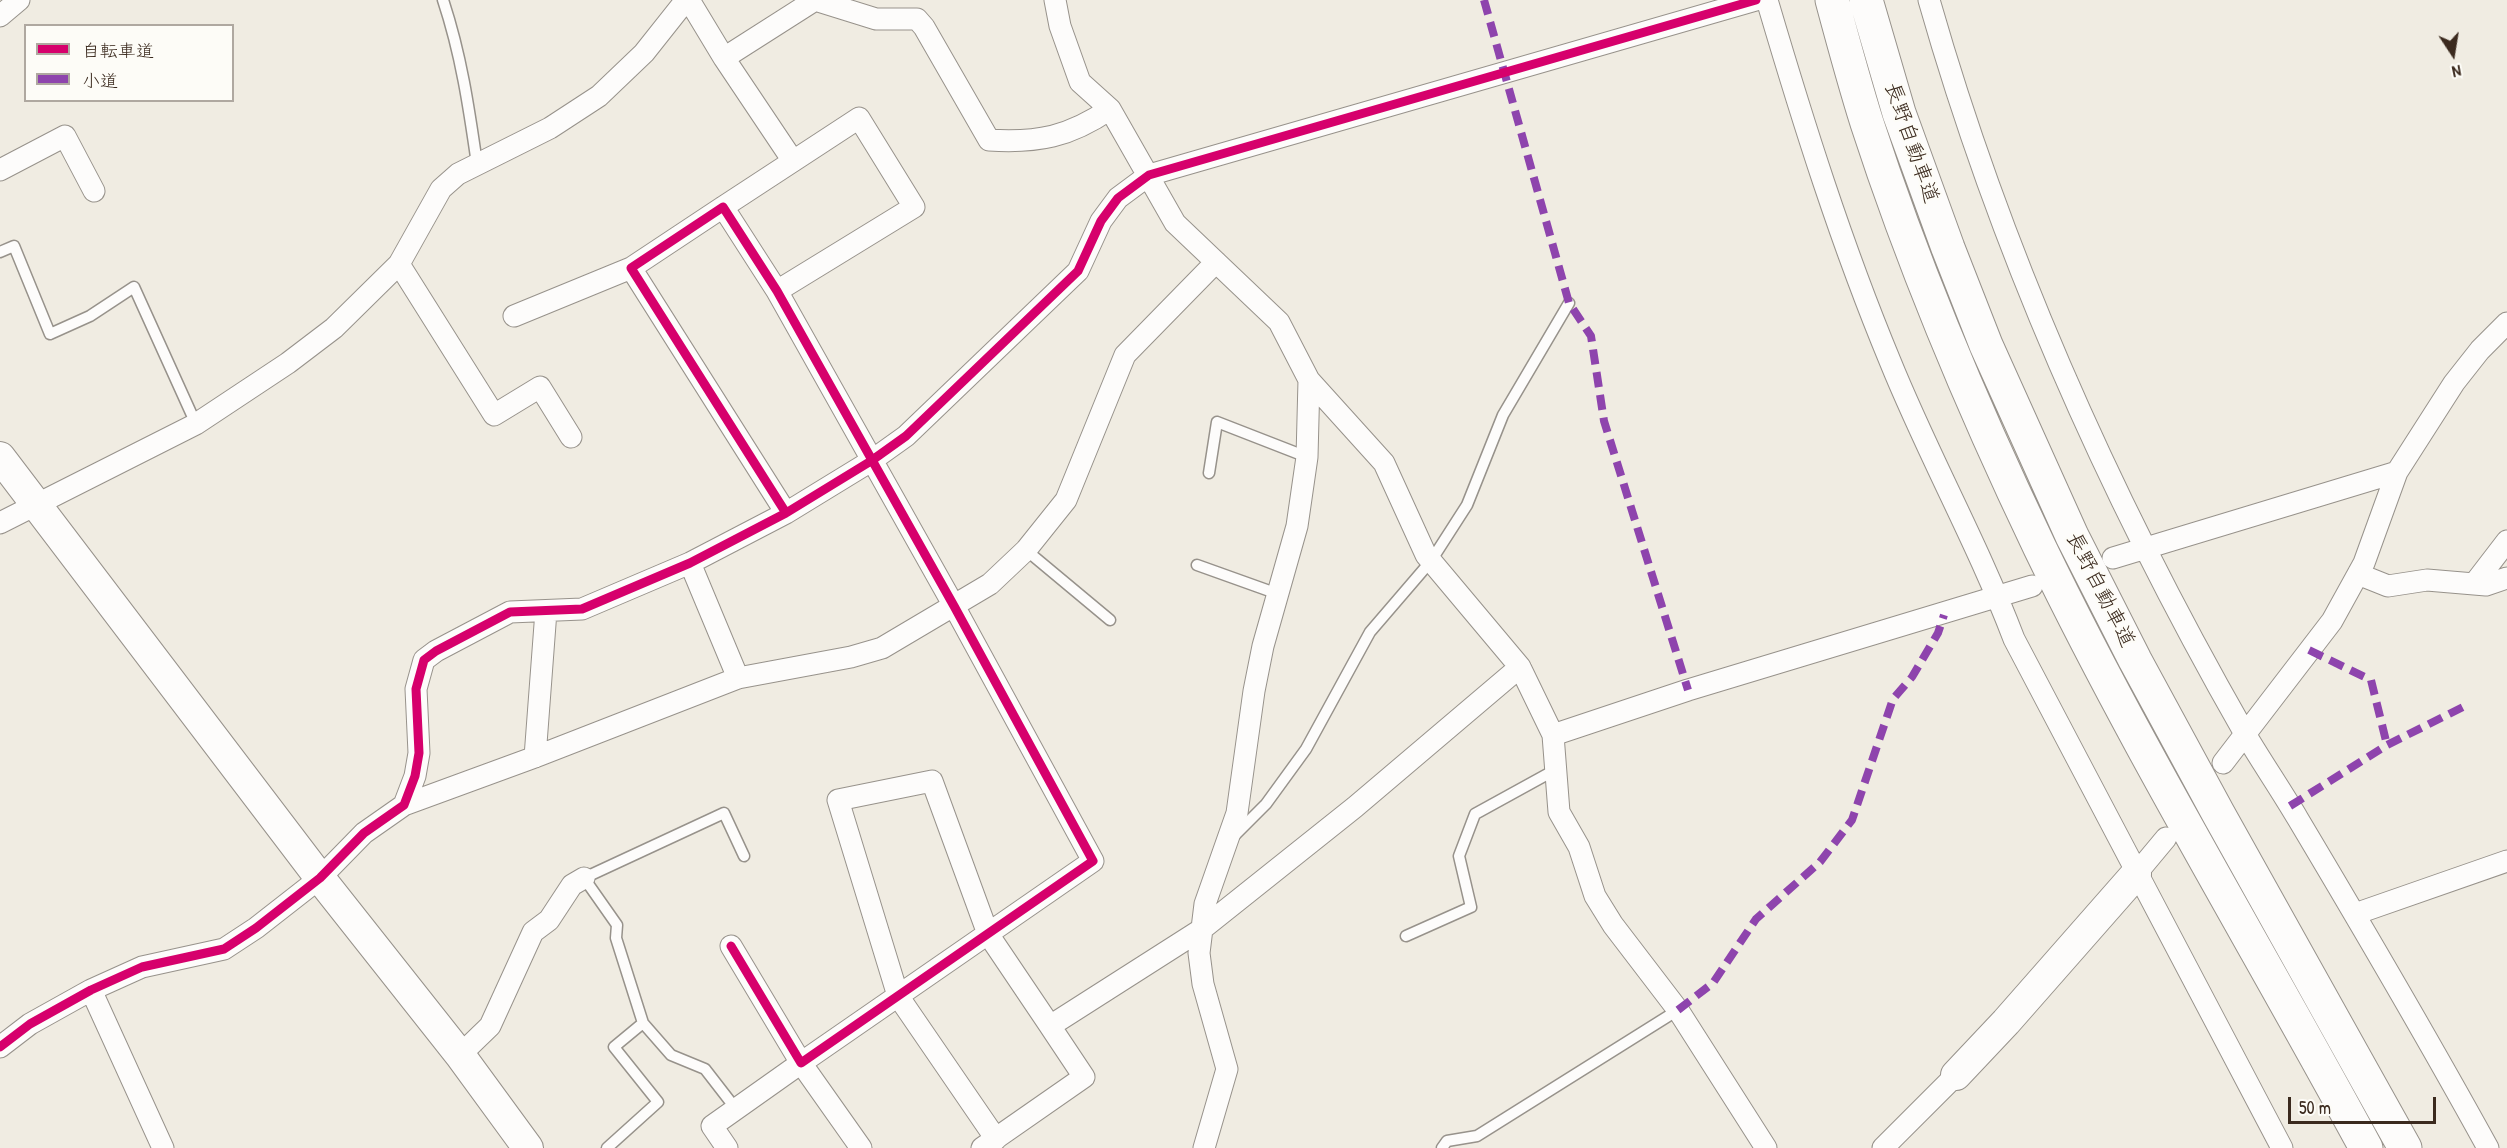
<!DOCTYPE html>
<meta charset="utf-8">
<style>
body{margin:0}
#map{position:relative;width:2507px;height:1148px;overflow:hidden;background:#f0ece2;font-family:"Patrick Hand","Klee One",sans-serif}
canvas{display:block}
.legend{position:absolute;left:24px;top:24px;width:210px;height:78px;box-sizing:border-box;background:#fdfcf7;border:2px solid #afa8a0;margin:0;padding:8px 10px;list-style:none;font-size:18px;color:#3b2a1e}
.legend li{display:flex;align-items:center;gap:12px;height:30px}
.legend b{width:30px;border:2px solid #afa8a0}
.north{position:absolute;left:2423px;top:24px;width:60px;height:60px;-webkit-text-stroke:4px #fdfcf7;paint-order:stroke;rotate:168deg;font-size:16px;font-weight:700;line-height:24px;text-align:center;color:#3b2a1e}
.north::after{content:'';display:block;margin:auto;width:21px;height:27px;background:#3b2a1e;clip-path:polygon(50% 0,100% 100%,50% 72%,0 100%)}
.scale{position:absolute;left:2288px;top:1097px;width:148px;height:27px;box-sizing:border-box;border:3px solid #3b2a1e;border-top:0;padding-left:8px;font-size:18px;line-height:21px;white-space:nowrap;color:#3b2a1e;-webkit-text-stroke:4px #fdfcf7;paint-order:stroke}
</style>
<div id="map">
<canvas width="2507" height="1148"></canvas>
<ul class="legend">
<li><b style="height:8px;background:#d6006c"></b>自転車道</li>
<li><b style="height:8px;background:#8e44ad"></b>小道</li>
</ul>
<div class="north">N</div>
<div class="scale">50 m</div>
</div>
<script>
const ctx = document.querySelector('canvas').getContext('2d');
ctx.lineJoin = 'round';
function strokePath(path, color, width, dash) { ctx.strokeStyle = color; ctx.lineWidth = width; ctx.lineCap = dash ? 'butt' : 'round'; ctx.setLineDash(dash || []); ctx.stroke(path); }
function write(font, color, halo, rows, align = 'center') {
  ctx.font = font + ' "Patrick Hand","Klee One",sans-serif'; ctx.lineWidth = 4.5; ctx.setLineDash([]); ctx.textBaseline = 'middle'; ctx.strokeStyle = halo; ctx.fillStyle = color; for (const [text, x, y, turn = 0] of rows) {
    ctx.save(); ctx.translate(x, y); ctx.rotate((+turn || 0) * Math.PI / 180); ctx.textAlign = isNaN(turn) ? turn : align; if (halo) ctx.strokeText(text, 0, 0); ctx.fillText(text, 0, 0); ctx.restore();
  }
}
const lane = new Path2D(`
 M443 0C461 54 469 108 477 164
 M0 252 14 246 50 334 90 316 134 287 196 424
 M1209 473 1217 422 1307 457
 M1026 550 1110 620
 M1197 565 1278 594
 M1233 837 1266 804 1306 749 1370 632 1431 561 1467 505 1503 415 1569 303
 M1406 936 1471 907 1459 856 1475 814 1555 770
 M643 1023 671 1055 705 1069 736 1109
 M607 1148 658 1102 614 1047 643 1023 616 938 617 925 584 878 724 813 744 856
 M1442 1148 1447 1141 1477 1136 1678 1010`);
const street = new Path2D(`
 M689 0 724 58 793 161
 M1055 0 1060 26 1080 82 1110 109 1175 223 1279 322 1309 380 1384 463 1426 555 1520 667 1553 735 1559 812 1579 847 1595 896 1613 925 1678 1010 1766 1148
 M1767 0C1803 122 1841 243 1890 361 1928 455 1978 544 2014 639L2282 1148
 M1929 0C2002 256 2112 501 2244 732 2261 761 2281 790 2298 819 2363 928 2427 1037 2488 1148
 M0 16 19 0
 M724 58 815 0 876 19H917L924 27 989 140C1038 143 1069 137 1110 109
 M0 170 65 136 94 191
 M723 207 859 118 914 207 777 291
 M399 264 494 415 540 387 571 437
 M514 316 631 268
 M0 523 196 424 288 363 334 328 399 264 441 189 458 174 550 128 599 96 644 53 686 0
 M2113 558 2397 472
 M690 563 738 678
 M2358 574 2388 586 2427 580 2486 585 2507 578
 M2474 584 2507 541
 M1553 735 1688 690 2032 586
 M535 757 546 611
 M2223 763 2332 621 2364 563 2397 472 2454 383 2480 350 2507 323
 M404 805 535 757 738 678 851 657 882 648 990 584 1026 550 1066 500 1125 355 1216 262
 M2136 874 2166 838
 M2355 914 2507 861
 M731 946 801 1063 1093 861 954 606 777 291 723 207 631 268 786 513
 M91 990 163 1148
 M0 1047 30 1024 91 990 142 967 224 949 256 928 320 878 364 833 404 805 415 776 419 753 416 689 424 660 436 651 510 612 582 609 690 563 786 513 871 461 906 436 1078 271 1101 221 1118 198 1149 175 1756 0
 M460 1055 490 1026 533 932 549 920 572 885 584 878
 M996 1139 898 996 838 800 932 781 988 934 1050 1026
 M727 1148 712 1126 801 1063 861 1148
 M982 1148 1084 1077 1050 1026 1202 929 1355 807 1520 667
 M1204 1148 1227 1069 1203 984 1199 953 1205 904 1237 813 1254 691 1263 646 1297 526 1307 457 1309 380
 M1883 1148 1956 1075`);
const secondary = new Path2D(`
 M0 457 320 878 460 1055 528 1148
 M1956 1075 2006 1022 2136 874`);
const highway = new Path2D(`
 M1832 0C1843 41 1854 82 1867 123 1914 268 1974 410 2040 548 2139 753 2258 948 2366 1148
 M1866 0 1899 113 1948 248 1986 345 2072 536 2135 660 2218 813 2405 1148`);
const quiet = new Path2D(`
 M1484 0 1569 303 1591 336 1604 421 1688 690
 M2309 650 2371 680 2387 745
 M2290 806 2387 745 2467 705
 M1678 1010 1713 983 1756 919 1820 862 1852 820 1893 699 1912 677 1938 633 1944 615`);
const cycleway = new Path2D(`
 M731 946 801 1063 1093 861 954 606 777 291 723 207 631 268 786 513
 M0 1047 30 1024 91 990 142 967 224 949 256 928 320 878 364 833 404 805 415 776 419 753 416 689 424 660 436 651 510 612 582 609 690 563 786 513 871 461 906 436 1078 271 1101 221 1118 198 1149 175 1756 0`);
const streetNames = [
 ["長野自動車道",1911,143,71],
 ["長野自動車道",2100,590,63]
];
strokePath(lane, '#97928b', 13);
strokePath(street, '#97928b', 23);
strokePath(secondary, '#97928b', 32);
strokePath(highway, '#97928b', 35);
strokePath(lane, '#fdfcfb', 10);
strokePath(street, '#fdfcfb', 21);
strokePath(secondary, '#fdfcfb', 30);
strokePath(highway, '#fdfcfb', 33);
strokePath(quiet, '#8e44ad', 8, [15, 8]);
strokePath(cycleway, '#d6006c', 9);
write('21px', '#3b2a1e', '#fdfcf7', streetNames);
</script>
